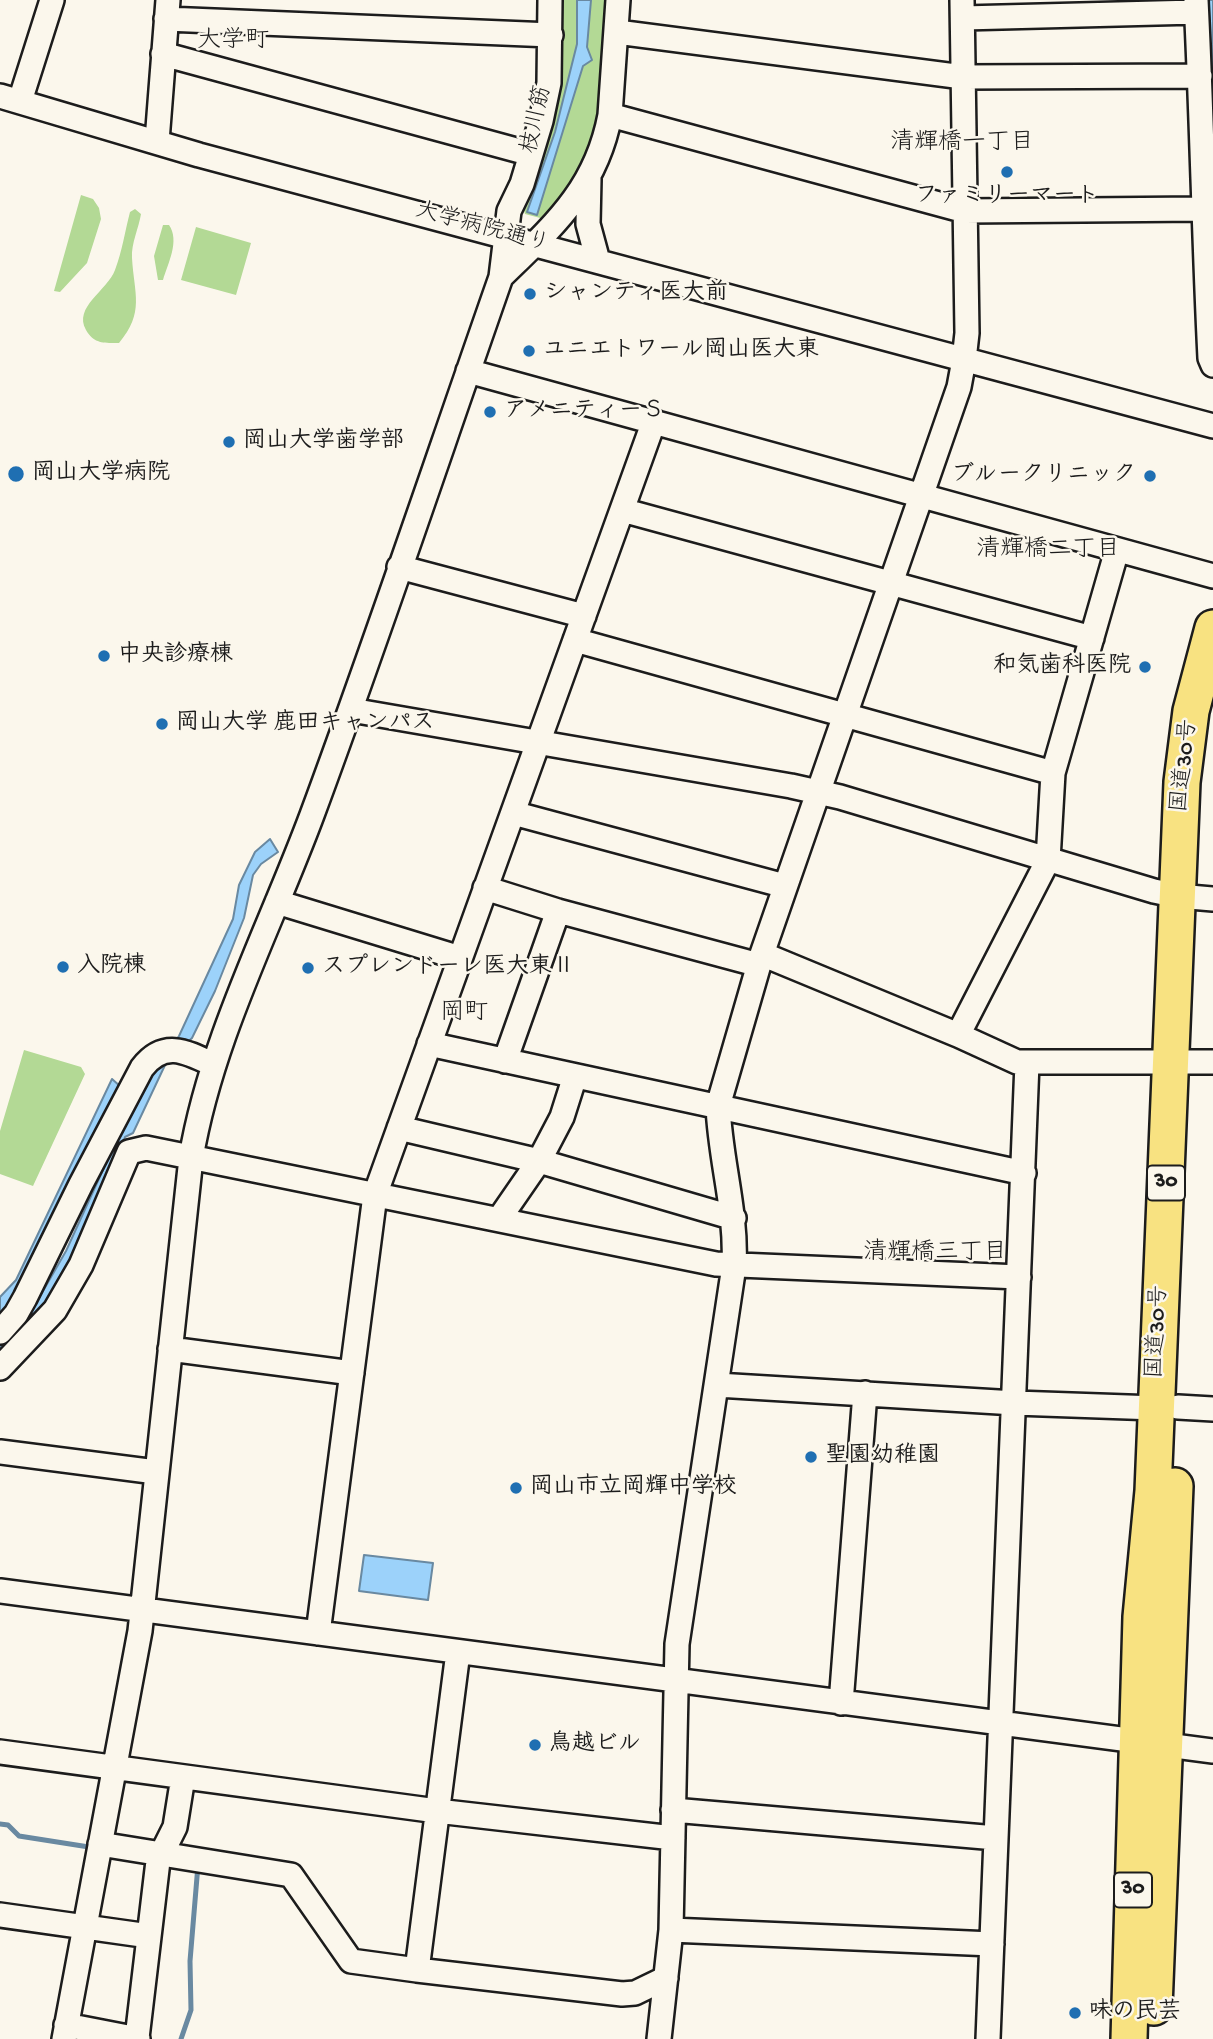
<!DOCTYPE html>
<meta charset="utf-8">
<style>
body{margin:0}
canvas{display:block;background:#fbf7ec}
</style>
<canvas width="1213" height="2039"></canvas>
<script>
const ctx = document.querySelector('canvas').getContext('2d');
ctx.lineJoin = 'round';
function paint(path, color) { ctx.fillStyle = color; ctx.fill(path, 'evenodd'); }
function strokePath(path, color, width, dash) { ctx.strokeStyle = color; ctx.lineWidth = width; ctx.lineCap = dash ? 'butt' : 'round'; ctx.setLineDash(dash || []); ctx.stroke(path); }
function write(font, color, halo, rows, align = 'center') {
  ctx.font = font + ' "Gochi Hand","Klee One",sans-serif'; ctx.lineWidth = 5; ctx.setLineDash([]); ctx.textBaseline = 'middle'; ctx.strokeStyle = halo; ctx.fillStyle = color; for (const [text, x, y, turn = 0] of rows) {
    ctx.save(); ctx.translate(x, y); ctx.rotate((+turn || 0) * Math.PI / 180); ctx.textAlign = isNaN(turn) ? turn : align; if (halo) ctx.strokeText(text, 0, 0); ctx.fillText(text, 0, 0); ctx.restore();
  }
}
const green = new Path2D(`
 M558 0H609V32L596 140 563 207 544 219 525 214 522 203Z
 M81 195 93 199 99 208 101 219 87 263 60 292 54 291Z
 M135 209 141 214C139 227 131 244 132 258 134 294 145 312 119 343 104 343 94 344 86 330 73 307 107 291 115 270 122 252 125 231 130 212Z
 M163 225H169C180 241 168 263 163 280H158L154 256Z
 M196 227 251 243 236 295 181 280Z
 M24 1050 81 1067 85 1074 33 1186 0 1174V1131Z`);
const water = new Path2D(`
 M577 0H591L587 47 592 60 583 66 537 215 527 212 555 132 577 44Z
 M1205 0H1213V239L1211 74Z
 M270 839 278 852 261 864 253 875 244 918 215 991 192 1038 166 1063 133 1133 125 1137C103 1193 80 1253 46 1302 34 1321 15 1338 0 1355V1340L39 1298 66 1251 143 1082 179 1036 233 919 239 885 255 852Z
 M112 1079 121 1087 22 1291 0 1314V1297L16 1280Z
 M364 1555 433 1563 428 1600 359 1591Z`);
const stream = new Path2D(`
 M0 1824 8 1825 19 1836 89 1847
 M181 2039 191 2010 190 1961 198 1865`);
const minor = new Path2D(`
 M1196 0C1202 119 1204 239 1210 358L1213 365
 M963 18 1196 12
 M166 19 551 35
 M617 32 963 77 1200 76
 M163 54 531 154
 M0 96 199 155 1213 426
 M20 101 52 0
 M610 115 965 211 1202 209
 M157 141 168 0
 M589 179 588 224 598 261
 M501 277C552 227 596 190 610 115L618 0
 M468 371 1213 576
 M622 510 1092 638
 M399 567 584 616
 M575 640 1053 773
 M351 710 791 786 840 797 1154 891 1178 896 1213 899
 M513 813 785 886
 M485 888 558 911 759 965
 M277 902 460 958
 M762 954 958 1035 1017 1062H1213
 M958 1035 1048 860 1053 773 1117 550
 M429 1044 1024 1173
 M505 1061 558 911
 M399 1128 539 1161 734 1218
 M499 1219 539 1161 562 1117 575 1076
 M0 1332 16 1314 25 1298 81 1184 142 1068C164 1039 187 1052 214 1065
 M170 1349 352 1373
 M0 1368 55 1310 81 1265 129 1152 146 1148 716 1264 1019 1277
 M717 1385 1015 1403 1156 1408
 M1178 1407 1213 1409
 M0 1452 156 1472
 M0 1591 1213 1751
 M318 1633 375 1195 654 421
 M458 1652 417 1970 622 1994 635 1993 666 1978
 M841 1703 865 1393
 M0 1752 437 1811 673 1838
 M673 1810 996 1838
 M100 1844 291 1875 351 1961 417 1970
 M0 1915 149 1936
 M671 1930 992 1944
 M66 2025 138 2039
 M137 2038 158 1861 175 1827 183 1777
 M64 2039 140 1631 191 1158C211 1039 270 928 312 815 378 637 438 457 501 277L509 211 522 184 541 121 549 83 550 0
 M659 2039 671 1930 677 1644 734 1266C737 1211 720 1160 718 1106L762 954 959 387 964 360 967 333 962 0
 M988 2039 1027 1063`);
const highway = new Path2D(`
 M1154 2007 1175 1486
 M1129 2039 1141 1617 1153 1491 1182 782 1191 711 1213 628`);
const markers = [
 [1007,172,7,"#1f6fb2"],
 [530,294,7,"#1f6fb2"],
 [529,351,7,"#1f6fb2"],
 [490,412,7,"#1f6fb2"],
 [229,442,7,"#1f6fb2"],
 [16,474,9,"#1f6fb2"],
 [1150,476,7,"#1f6fb2"],
 [104,656,7,"#1f6fb2"],
 [1145,667,7,"#1f6fb2"],
 [162,724,7,"#1f6fb2"],
 [63,967,7,"#1f6fb2"],
 [308,968,7,"#1f6fb2"],
 [811,1457,7,"#1f6fb2"],
 [516,1488,7,"#1f6fb2"],
 [535,1745,7,"#1f6fb2"],
 [1075,2013,7,"#1f6fb2"]
];
const shields = [
 [1166,1183,38],
 [1133,1890,38]
];
const shieldNames = [
 ["30",1166,1183],
 ["30",1133,1890]
];
const streetNames = [
 ["枝川筋",538,120,-77],
 ["大学病院通り",482,229,15],
 ["国道30号",1186,766,-84],
 ["国道30号",1159,1332,-87]
];
const poiNames = [
 ["ファミリーマート",1007,197,"center"],
 ["シャンティ医大前",544,294],
 ["ユニエトワール岡山医大東",543,351],
 ["アメニティーＳ",504,412],
 ["岡山大学歯学部",243,442],
 ["岡山大学病院",32,474],
 ["ブルークリニック",1136,476,"right"],
 ["中央診療棟",118,656],
 ["和気歯科医院",1131,667,"right"],
 ["岡山大学 鹿田キャンパス",176,724],
 ["入院棟",77,967],
 ["スプレンドーレ医大東Ⅱ",322,968],
 ["聖園幼稚園",825,1457],
 ["岡山市立岡輝中学校",530,1488],
 ["鳥越ビル",549,1745],
 ["味の民芸",1089,2013]
];
const neighbourhoodNames = [
 ["大学町",233,42],
 ["清輝橋一丁目",962,144],
 ["清輝橋二丁目",1048,551],
 ["岡町",464,1014],
 ["清輝橋三丁目",935,1254]
];
paint(green, '#b3d995');
paint(water, '#9cd2fa');
strokePath(water, '#6989a1', 2);
strokePath(stream, '#6989a1', 5);
strokePath(minor, '#1c1c1c', 28);
strokePath(highway, '#1c1c1c', 40);
strokePath(minor, '#fbf7ec', 23);
strokePath(highway, '#f8e281', 35);
for (const [x, y, r, color] of markers) { const dot = new Path2D(); dot.arc(x, y, r, 0, 2 * Math.PI); ctx.fillStyle = color; ctx.fill(dot); strokePath(dot, '#fbf7ec', 2.5); }
for (const [x, y, w] of shields) { const box = new Path2D(); box.roundRect(x - w / 2, y - 17.5, w, 35, 5); ctx.fillStyle = '#fbf7ec'; ctx.fill(box); strokePath(box, '#1c1c1c', 2); }
write('bold 21px', '#1c1c1c', null, shieldNames);
write('23px', '#1c1c1c', '#fbf7ec', streetNames);
write('bold 23px', '#1c1c1c', '#fbf7ec', poiNames, 'left');
write('24px', '#1c1c1c', '#fbf7ec', neighbourhoodNames);
</script>
